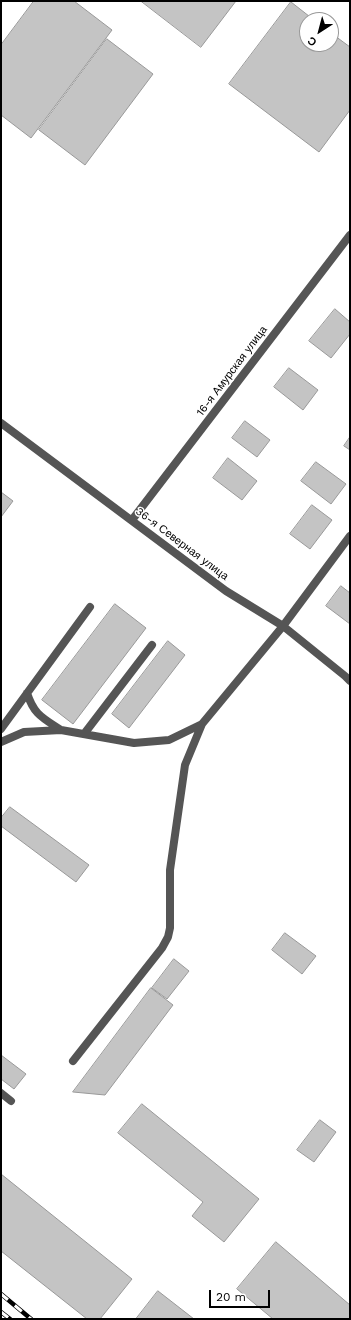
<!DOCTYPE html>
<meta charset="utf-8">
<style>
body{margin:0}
#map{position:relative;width:351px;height:1320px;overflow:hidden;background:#fff;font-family:"Work Sans",sans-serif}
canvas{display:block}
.frame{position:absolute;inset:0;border:2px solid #000;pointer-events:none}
.north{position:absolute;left:299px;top:12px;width:40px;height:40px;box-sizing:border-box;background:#fff;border:1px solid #999;border-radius:50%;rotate:216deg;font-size:11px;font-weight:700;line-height:16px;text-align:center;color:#000}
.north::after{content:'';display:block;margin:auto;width:14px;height:18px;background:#000;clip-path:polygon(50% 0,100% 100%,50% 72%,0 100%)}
.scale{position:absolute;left:209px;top:1290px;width:61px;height:18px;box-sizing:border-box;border:2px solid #000;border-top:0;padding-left:5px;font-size:12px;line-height:14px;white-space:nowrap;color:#000;-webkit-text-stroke:3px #fff;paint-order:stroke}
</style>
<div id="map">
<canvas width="351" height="1320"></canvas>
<div class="frame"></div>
<div class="north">С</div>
<div class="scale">20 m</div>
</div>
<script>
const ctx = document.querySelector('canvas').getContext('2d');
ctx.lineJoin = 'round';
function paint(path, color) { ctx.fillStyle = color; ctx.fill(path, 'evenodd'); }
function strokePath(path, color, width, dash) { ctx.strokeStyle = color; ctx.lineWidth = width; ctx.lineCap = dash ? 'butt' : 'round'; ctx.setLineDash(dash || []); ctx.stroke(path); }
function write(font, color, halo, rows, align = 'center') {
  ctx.font = font + ' "Work Sans",sans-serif'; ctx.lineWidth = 3; ctx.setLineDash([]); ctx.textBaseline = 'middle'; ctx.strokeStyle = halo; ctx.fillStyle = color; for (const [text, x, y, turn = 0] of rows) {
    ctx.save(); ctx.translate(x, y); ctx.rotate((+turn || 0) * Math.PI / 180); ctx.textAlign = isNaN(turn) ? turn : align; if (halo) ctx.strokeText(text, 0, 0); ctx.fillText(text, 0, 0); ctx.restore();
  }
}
const building = new Path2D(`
 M34 1H74L112 30 31 138 1 115V45Z
 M141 1H236L201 47Z
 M291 2 314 20H307V44H331V33L350 47V110L319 152 229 84Z
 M107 39 153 74 85 165 39 130Z
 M335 309 350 322V334L331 358 309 341Z
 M289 368 318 390 303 410 274 387Z
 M245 421 270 440 257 457 232 438Z
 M350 437V450L344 446Z
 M228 458 257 481 242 500 213 478Z
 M316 462 346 484 331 504 301 481Z
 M1 492 13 501 1 517Z
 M312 505 332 520 310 549 290 534Z
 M341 586 350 593V624L326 606Z
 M115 604 146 628 73 724 42 700Z
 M168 641 185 655 129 728 112 714Z
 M10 807 89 865 76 882 1 826V818Z
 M285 933 316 956 302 974 272 950Z
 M174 959 189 971 167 999 152 988Z
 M151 988 173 1005 105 1095 73 1092Z
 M1 1055 26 1074 14 1089 1 1079Z
 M142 1104 259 1199 224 1242 192 1216 203 1202 118 1133Z
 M320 1120 336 1132 314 1162 297 1150Z
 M1 1174 132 1279 100 1319H87L1 1251Z
 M276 1242 350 1305V1319H273L237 1289Z
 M158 1291 194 1319H136Z`);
const lane = new Path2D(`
 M27 693C34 715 43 718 61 730
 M1 729 90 607
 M84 734 152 645
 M1 742 24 732 61 730 134 743 169 740 202 724 283 626
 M73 1061 162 948 168 937 170 928V870L185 765 202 724
 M1 1093 11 1101`);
const street = new Path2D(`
 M1 423 226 591 283 626 345 676 350 681
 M132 520 350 235
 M283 626 350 536`);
const rail = new Path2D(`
 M1 1294 31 1319
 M1 1312 10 1319`);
const streetNames = [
 ["16-я Амурская улица",232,371,-53],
 ["36-я Северная улица",182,544,37]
];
paint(building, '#c4c4c4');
strokePath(building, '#999', 1);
strokePath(lane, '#555', 8);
strokePath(street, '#555', 8);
strokePath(rail, '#000', 4.5);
strokePath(rail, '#fff', 3, [9]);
write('11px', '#000', '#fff', streetNames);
</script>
